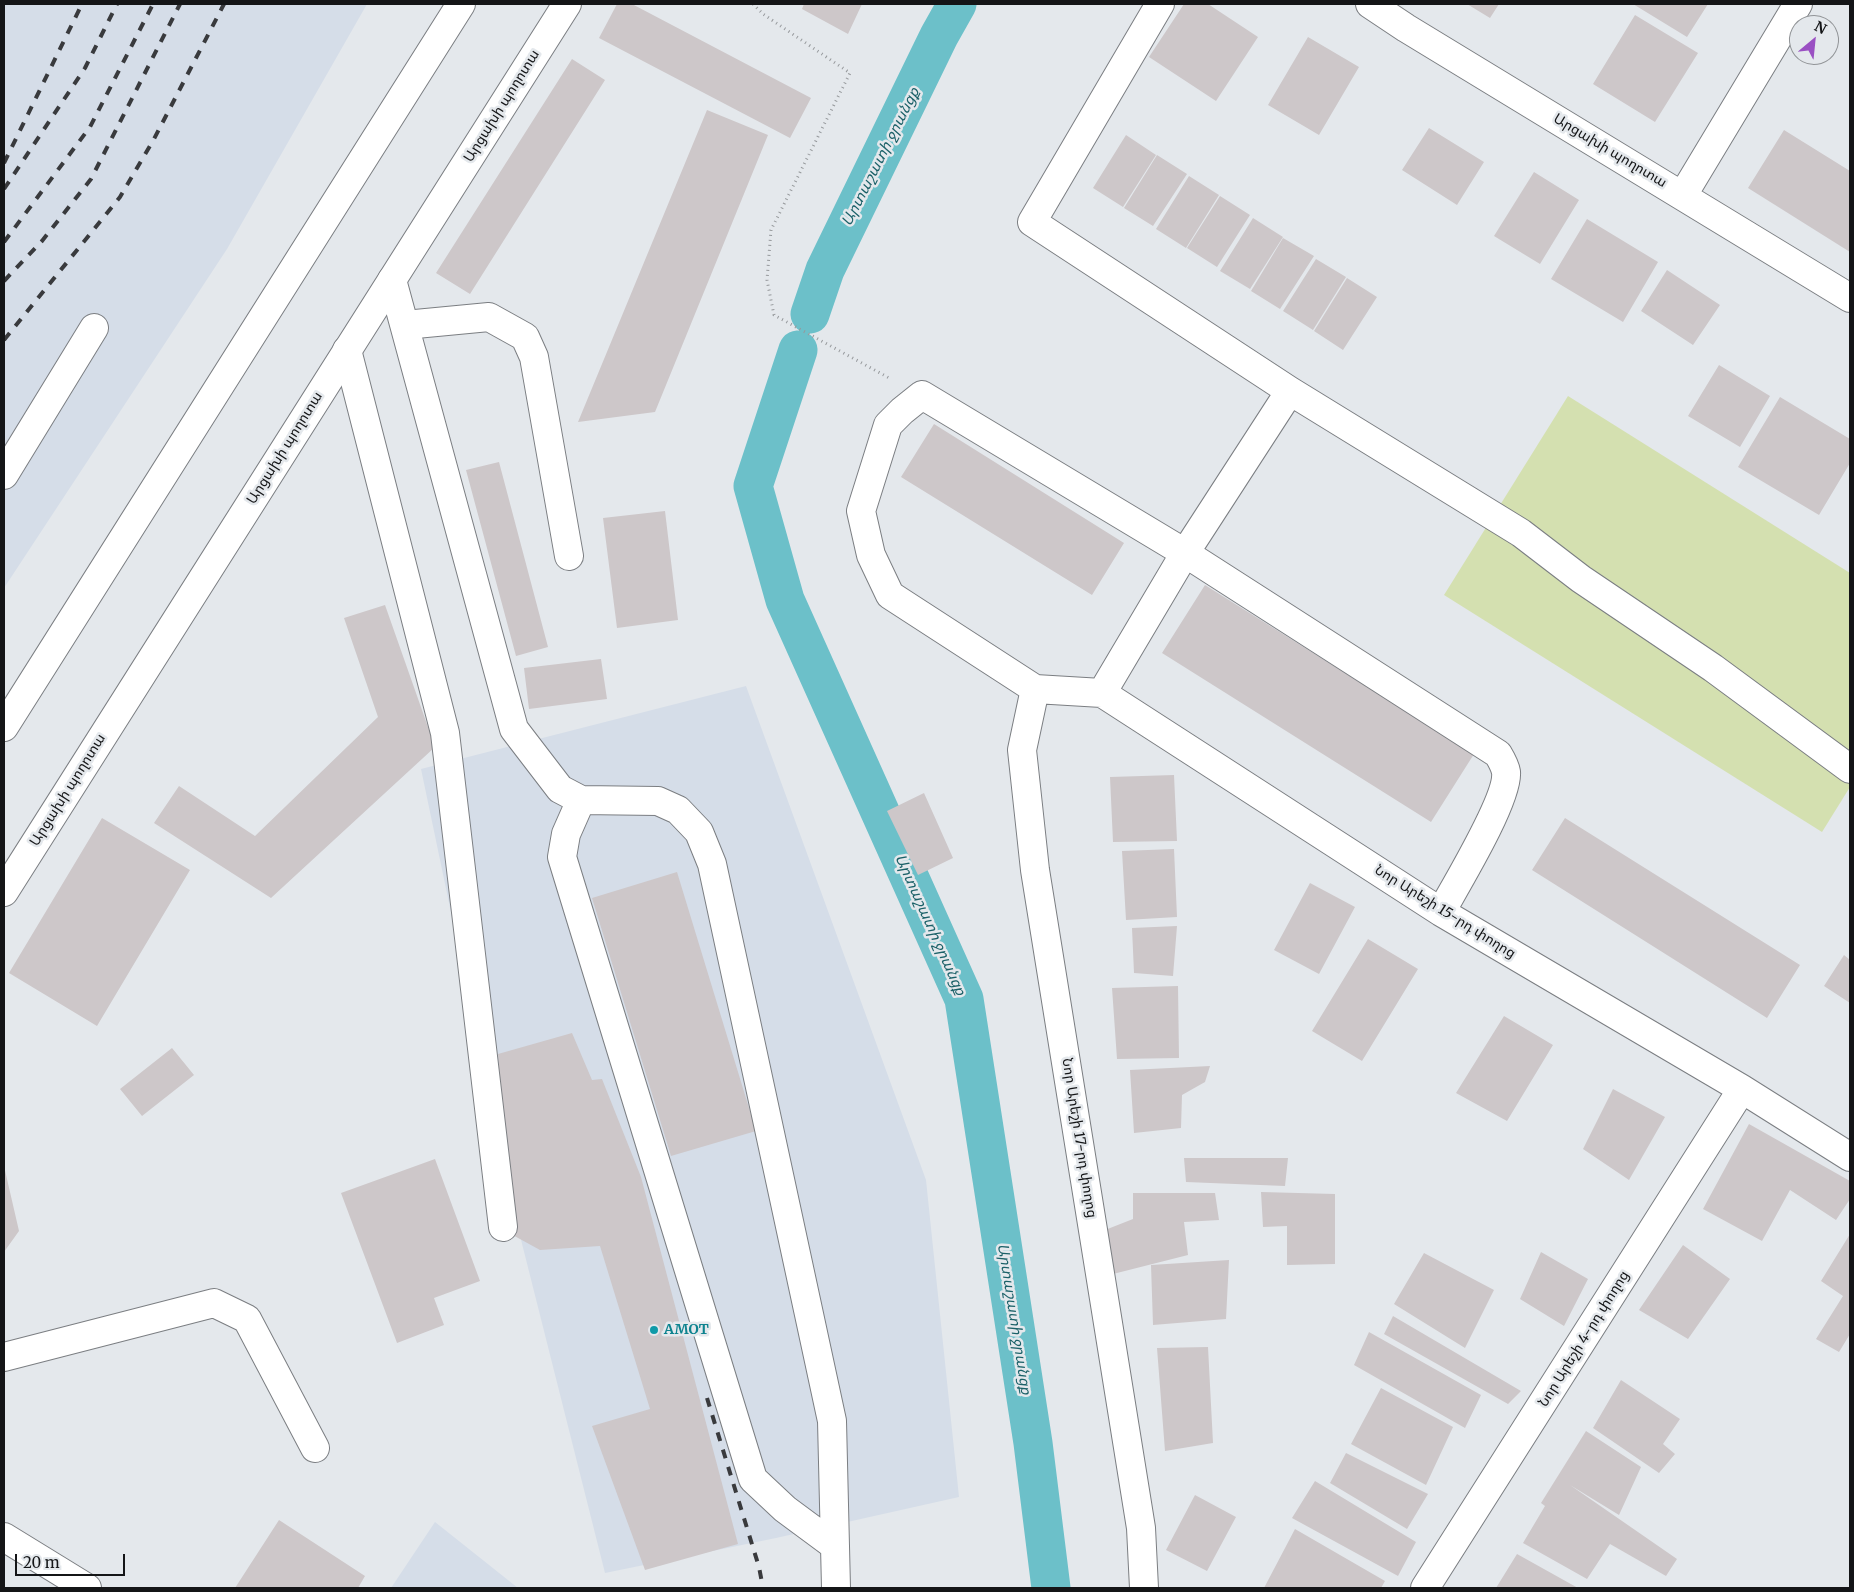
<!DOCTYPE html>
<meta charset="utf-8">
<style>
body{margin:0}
#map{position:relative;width:1854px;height:1592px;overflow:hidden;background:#e4e8ec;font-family:Merriweather,serif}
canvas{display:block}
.frame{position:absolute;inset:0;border:5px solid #141517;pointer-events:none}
.north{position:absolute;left:1789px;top:15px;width:50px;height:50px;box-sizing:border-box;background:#e4e8ec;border:1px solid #919497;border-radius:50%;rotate:28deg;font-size:14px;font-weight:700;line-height:20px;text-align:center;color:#141517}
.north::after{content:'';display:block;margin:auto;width:18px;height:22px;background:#9a50c3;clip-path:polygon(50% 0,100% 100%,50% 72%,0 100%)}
.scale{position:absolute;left:15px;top:1554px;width:110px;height:22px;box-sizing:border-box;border:2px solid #141517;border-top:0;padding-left:6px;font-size:15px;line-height:18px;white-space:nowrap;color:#141517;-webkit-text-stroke:4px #e4e8ec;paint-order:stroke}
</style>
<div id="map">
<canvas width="1854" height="1592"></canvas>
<div class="frame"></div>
<div class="north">N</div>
<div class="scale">20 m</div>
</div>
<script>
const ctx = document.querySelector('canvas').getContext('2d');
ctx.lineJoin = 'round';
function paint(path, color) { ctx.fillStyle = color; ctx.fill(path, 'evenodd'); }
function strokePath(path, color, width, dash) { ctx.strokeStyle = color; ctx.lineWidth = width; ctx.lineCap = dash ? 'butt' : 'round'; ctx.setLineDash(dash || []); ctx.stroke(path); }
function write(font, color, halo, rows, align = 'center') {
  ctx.font = font + ' Merriweather,"Noto Sans Armenian",serif'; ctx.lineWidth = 5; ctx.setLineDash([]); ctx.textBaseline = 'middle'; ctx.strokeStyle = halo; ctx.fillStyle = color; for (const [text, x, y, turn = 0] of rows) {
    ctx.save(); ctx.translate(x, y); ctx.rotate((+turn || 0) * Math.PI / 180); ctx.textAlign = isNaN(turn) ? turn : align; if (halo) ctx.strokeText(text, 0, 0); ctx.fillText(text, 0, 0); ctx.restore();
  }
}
const built = new Path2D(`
 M4 4H367L227 249 4 588Z
 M746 686 926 1180 959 1497 776 1538 605 1573 512 1204 421 769Z
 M435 1522 518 1588H391Z`);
const green = new Path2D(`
 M1568 396 1850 573V787L1822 832 1444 595Z`);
const canal = new Path2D(`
 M810 314 825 270 939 36 957 4
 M798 350 753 486 785 600 964 999 1033 1443 1051 1588`);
const building = new Path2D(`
 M617 4H632L811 98 790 138 599 38Z
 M804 4H862L848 34 802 9Z
 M1184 4H1208L1258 37 1216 101 1149 57Z
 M1467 4H1499L1490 18Z
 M1633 4H1708L1687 37Z
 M1635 15 1698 53 1655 122 1593 84Z
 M1308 37 1359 67 1319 135 1268 105Z
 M572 59 605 80 470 294 436 273Z
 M707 110 768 135 655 412 578 422Z
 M1429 128 1484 162 1457 205 1402 170Z
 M1784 130 1850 171V252L1748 188Z
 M1126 135 1156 155 1123 207 1093 188Z
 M1157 155 1187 174 1153 226 1124 208Z
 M1534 172 1579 200 1540 264 1494 236Z
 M1189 176 1219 195 1186 248 1156 229Z
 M1220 196 1250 215 1217 267 1187 248Z
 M1253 218 1283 237 1250 289 1220 271Z
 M1587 219 1658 262 1623 322 1551 279Z
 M1283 238 1314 256 1280 309 1251 291Z
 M1316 259 1346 277 1313 330 1283 311Z
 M1667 270 1720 305 1693 345 1641 311Z
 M1347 278 1377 297 1343 350 1314 331Z
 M1719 365 1770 396 1740 447 1688 416Z
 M1780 397 1850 439V463L1819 515 1738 467Z
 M934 424 1124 543 1092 595 901 477Z
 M499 462 548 647 516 656 466 470Z
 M665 511 678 620 617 628 603 518Z
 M1205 585 1474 754 1431 822 1162 653Z
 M385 605 435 747 271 898 154 823 179 786 255 836 378 717 344 618Z
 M601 659 607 699 529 709 524 668Z
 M1174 775 1177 841 1113 842 1110 777Z
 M924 793 953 858 918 875 887 811Z
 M102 818 190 870 97 1026 9 973Z
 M1565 818 1800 965 1767 1018 1532 870Z
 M1174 849 1177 917 1126 920 1122 851Z
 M677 872 756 1131 671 1156 592 898Z
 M1310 883 1355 907 1319 974 1274 950Z
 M1177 926 1173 976 1134 973 1132 928Z
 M1368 939 1418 969 1362 1061 1312 1031Z
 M1844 955 1850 960V1003L1824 986Z
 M1178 986 1179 1058 1117 1059 1112 988Z
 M1504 1016 1553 1045 1507 1121 1456 1093Z
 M572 1033 592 1080 602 1079 641 1177 738 1544 645 1570 592 1426 650 1409 600 1246 540 1250 509 1233 498 1054Z
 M172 1048 194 1075 142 1116 120 1089Z
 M1210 1066 1205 1082 1182 1095 1181 1128 1134 1133 1130 1070Z
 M1613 1089 1665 1117 1629 1180 1583 1149Z
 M1749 1124 1850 1181V1199L1836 1220 1790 1190 1762 1241 1703 1209Z
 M1184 1158H1288L1285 1186 1186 1182Z
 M435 1159 480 1281 434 1298 444 1325 397 1343 341 1193Z
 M4 1166 19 1231 4 1252Z
 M1261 1192 1335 1194V1264L1287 1265V1226L1263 1227Z
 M1133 1193H1215L1219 1220 1184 1222 1188 1255 1113 1274 1105 1230 1133 1219Z
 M1850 1234V1334L1839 1352 1816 1339 1843 1296 1821 1281Z
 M1683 1245 1730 1279 1688 1339 1639 1310Z
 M1541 1252 1588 1279 1564 1326 1520 1299Z
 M1424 1253 1494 1290 1465 1348 1394 1304Z
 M1229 1260 1226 1319 1153 1325 1151 1265Z
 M1393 1316 1521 1391 1508 1404 1384 1334Z
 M1369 1332 1481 1395 1465 1428 1354 1365Z
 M1208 1347 1213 1443 1165 1451 1157 1348Z
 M1621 1380 1680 1419 1663 1444 1675 1454 1659 1473 1593 1428Z
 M1381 1388 1453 1427 1426 1485 1351 1444Z
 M1586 1431 1641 1467 1619 1515 1570 1485 1677 1559 1666 1576 1610 1544 1587 1579 1523 1543 1545 1506 1541 1503Z
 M1346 1453 1428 1494 1407 1529 1330 1483Z
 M1315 1481 1416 1542 1398 1576 1292 1518Z
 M1195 1495 1236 1517 1207 1571 1166 1550Z
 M279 1520 365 1576 358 1588H235Z
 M1295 1529 1385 1581 1381 1588H1264Z
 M1517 1554 1578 1588H1496Z`);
const path = new Path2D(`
 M753 4 763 14 850 73 771 230 767 280 774 315 891 379`);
const minor = new Path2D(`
 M1370 4 1406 28 1850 298
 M1683 195 1798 4
 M392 280 514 729 560 789 581 800 658 801 678 810 699 832 712 864 832 1421 836 1588
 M405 325 489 317 525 337 534 357 569 556
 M347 350 445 733 503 1227
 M1290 391 1521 533 1581 579 1713 668 1850 769
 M4 475 94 328
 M1035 689 1022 750 1035 870 1141 1528 1144 1588
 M1102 693 1185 553 1290 391 1032 222 1160 4
 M581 800 566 834 562 857 753 1479 785 1509 835 1546
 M1441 912C1456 885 1509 798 1506 772 1505 766 1501 759 1498 754L1185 553 922 395 902 411 888 425 861 511 871 555 890 595 1035 689 1102 693 1441 912 1742 1089 1850 1157
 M4 1357 214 1303 247 1319 315 1448
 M4 1537 87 1588
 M1425 1588 1742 1089`);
const major = new Path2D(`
 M4 727 461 4
 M4 892 567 4`);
const rail = new Path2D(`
 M4 163 82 4
 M4 189 85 68 117 4
 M4 242 90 127 153 4
 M4 281 42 241 91 179 180 4
 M4 340 120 197 154 139 224 4
 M707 1398 759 1567 763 1588`);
const markers = [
 [654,1330,5,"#0f9aa8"]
];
const streetNames = [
 ["Արցախի պողոտա",502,106,-58],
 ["Արցախի պողոտա",1610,151,31],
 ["Արցախի պողոտա",285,448,-58],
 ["Արցախի պողոտա",68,790,-58],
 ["Նոր Արեշի 15-րդ փողոց",1445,912,32],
 ["Նոր Արեշի 17-րդ փողոց",1079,1138,81],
 ["Նոր Արեշի 4-րդ փողոց",1584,1339,-58]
];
const cultureNames = [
 ["AMOT",664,1330]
];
const waterNames = [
 ["Արտաշատի ջրանցք",881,157,-63],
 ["Արտաշատի ջրանցք",930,925,66],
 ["Արտաշատի ջրանցք",1014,1319,81]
];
paint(built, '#d5dde8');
paint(green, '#d4e0b0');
strokePath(canal, '#6cc0c9', 39);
paint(building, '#cdc7c9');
strokePath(minor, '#7b7e82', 30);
strokePath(major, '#7b7e82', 30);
strokePath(path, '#96999c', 3, [1, 4]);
strokePath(minor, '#fff', 28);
strokePath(major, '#fff', 28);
strokePath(rail, '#393a3d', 4, [9, 9]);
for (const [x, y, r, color] of markers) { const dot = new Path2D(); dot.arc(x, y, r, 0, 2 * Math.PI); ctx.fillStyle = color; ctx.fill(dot); strokePath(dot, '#e4e8ec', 2); }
write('14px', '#141517', '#e4e8ec', streetNames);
write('bold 14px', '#0d838f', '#e4e8ec', cultureNames, 'left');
write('italic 15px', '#1b6168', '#e4e8ec', waterNames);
</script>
